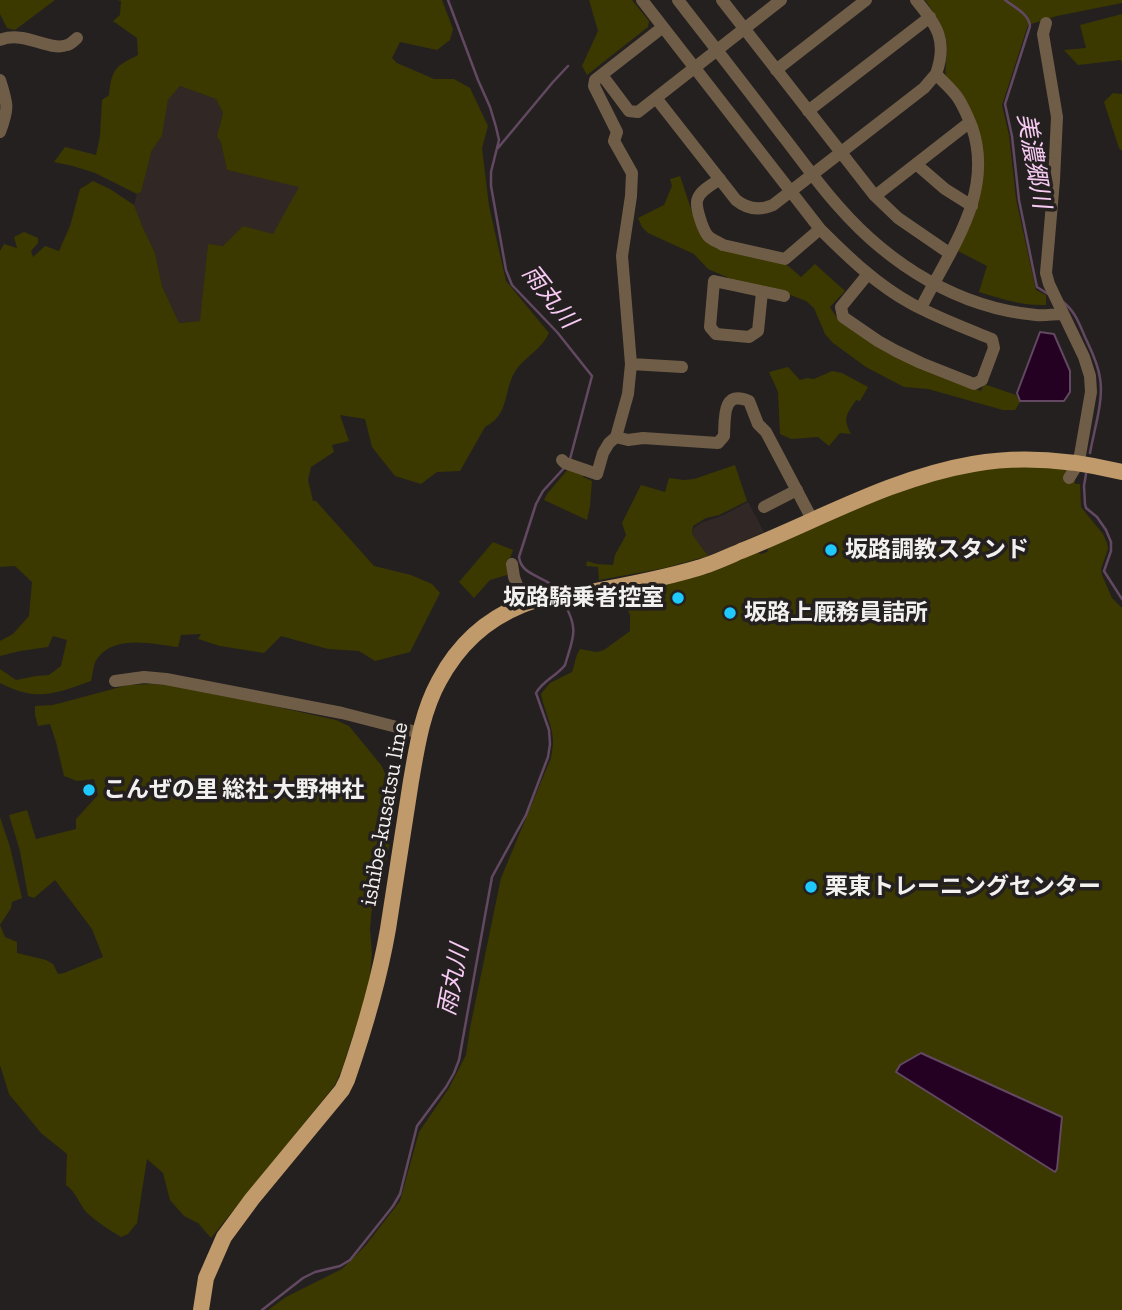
<!DOCTYPE html>
<meta charset="utf-8">
<style>
body{margin:0}
canvas{display:block;background:#23201f}
</style>
<canvas width="1122" height="1310"></canvas>
<script>
const ctx = document.querySelector('canvas').getContext('2d');
ctx.lineJoin = 'round';
function paint(path, color) { ctx.fillStyle = color; ctx.fill(path, 'evenodd'); }
function strokePath(path, color, width, dash) { ctx.strokeStyle = color; ctx.lineWidth = width; ctx.lineCap = dash ? 'butt' : 'round'; ctx.setLineDash(dash || []); ctx.stroke(path); }
function write(font, color, halo, rows, align = 'center') {
  ctx.font = font + ' "Zilla Slab","Noto Sans JP",serif'; ctx.lineWidth = 7; ctx.setLineDash([]); ctx.textBaseline = 'middle'; ctx.strokeStyle = halo; ctx.fillStyle = color; for (const [text, x, y, turn = 0] of rows) {
    ctx.save(); ctx.translate(x, y); ctx.rotate((+turn || 0) * Math.PI / 180); ctx.textAlign = isNaN(turn) ? turn : align; if (halo) ctx.strokeText(text, 0, 0); ctx.fillText(text, 0, 0); ctx.restore();
  }
}
const built = new Path2D(`
 M180 86 216 99 223 113 217 136 221 143 227 170 300 186 273 235 243 226 223 246 208 245 201 321 179 323 162 286 155 253 143 228 134 205 137 194 141 192 152 150 162 136 168 100Z
 M748 502 764 532 708 556 692 534 694 528 701 523 724 515Z`);
const green = new Path2D(`
 M0 0H55L15 30 7 28 0 14Z
 M117 0H442L453 29 450 40 437 50 400 42 392 58 397 63 434 79H454L470 88 488 126 482 148 489 206 506 281 549 333C542 349 526 356 516 370 502 392 511 413 485 427L460 471 437 472 421 484 395 476 372 447 365 419 340 415 349 441 332 445 334 452 311 467 308 480 313 501H316L374 566 411 575 432 584 440 593 410 652 375 661 359 651 328 649 281 636 264 653 220 646 198 639 201 634 181 635 178 647C153 644 114 634 97 659 93 664 93 674 91 681 54 694 37 702 0 683V669L16 680 36 676 49 675 61 666 67 640 53 636 48 647 20 651 0 656V641L13 634 29 616 32 582 15 566 0 567V251L4 244 17 248 14 237 24 232 38 238V243L31 251 33 257 45 246 59 251 70 226 80 189 93 181 110 189 134 205 143 228 155 253 162 286 179 323 200 321 208 244 223 246 243 226 273 234 299 187 227 170 221 143 217 136 223 113 216 99 180 86 168 100 162 136 152 150 141 192 137 194 95 173 73 166 54 162 65 147 96 155 100 136 102 100 109 95C112 68 115 67 138 55L137 38 113 21 120 15 121 1Z
 M589 0H632L649 21 648 27 587 75 582 66 598 31Z
 M925 0H1122V3L1057 16 1028 25 1002 105 1009 135 1016 199 1036 290 1046 295V305C1023 306 1002 299 979 292L987 266 958 251 982 166 946 80C945 69 946 62 947 51 948 32 936 15 925 0Z
 M1122 14V64L1121 60 1078 65 1064 50 1086 48 1080 25Z
 M1113 93 1122 94V151L1119 148 1104 102Z
 M680 176 693 215 705 239 785 263 801 277 815 264 845 291 830 307 837 318 887 353 981 391 984 384 1016 395 1020 402 1015 410H1003L928 389 904 387 866 367 833 343 825 334 814 308 806 301 783 292 736 281 708 269 694 254 648 233 642 227 638 218 664 205 672 186 670 179Z
 M788 367 800 380 807 378 814 379 832 371 842 373 868 387 860 401 856 400C847 415 842 417 851 434L840 433 829 446 818 437 791 439 780 434 778 392 769 372Z
 M735 465 747 501 719 515 706 518 693 526 692 534 708 556 665 568 599 580 598 567 586 566 587 561 597 564 613 565 615 555 626 535 622 523 641 485 665 492 669 478 684 480 694 479Z
 M1023 466 1079 471 1075 479V484H1080L1081 507 1103 534 1107 543 1108 549 1101 569 1102 575 1112 598 1122 608V1310H268L286 1297 342 1269 366 1245 400 1201 419 1132 449 1088 466 1055 470 1028 501 878 551 758C552 752 553 746 553 740 552 724 544 710 541 694L550 683 572 672C575 664 575 657 580 649L597 652 604 650 630 631V615L621 595 707 574 757 552 761 554 767 552 769 547 891 494 972 470Z
 M570 467 584 474 583 477 592 481 590 506 587 520 544 500 547 494Z
 M493 542 513 550 508 564 507 575 490 580 474 598 459 582Z
 M151 684 169 685 251 701 336 720 349 726 381 765 397 797 387 859 381 869 373 896 370 929 372 954 369 986 342 1069 335 1085 211 1238 198 1223 184 1216 170 1200 163 1173 147 1159 137 1223 128 1234 121 1237C109 1230 97 1222 87 1213 79 1204 76 1192 66 1185L67 1154 41 1133 9 1094 0 1065V817L10 847 22 898 12 902 11 908 0 925 5 937 17 942V953L46 960 53 964 58 974 64 973 103 957 92 929 55 880 34 898 28 896 20 851 9 815 27 810 36 839 76 829V819L98 795 94 779 77 781 64 776 56 742 50 724 38 726 35 715V706L53 705 128 685Z`);
const water = new Path2D(`
 M1040 332 1054 334 1070 371V392L1064 401H1020L1017 393Z
 M921 1053 1062 1117 1057 1169 1055 1172 896 1072 900 1065Z`);
const stream = new Path2D(`
 M448 0 478 80 490 107 496 127 499 140 491 172V186L506 270 512 285 557 332 592 376 570 459
 M1005 0C1014 7 1029 14 1030 26L1005 104 1012 136 1019 200 1035 278 1037 287 1048 294
 M498 148 553 82 568 66
 M1062 301C1075 311 1079 323 1085 337 1091 350 1098 363 1100 378 1104 400 1094 430 1090 453
 M1086 474 1084 486 1085 504 1086 508 1097 517 1106 530 1111 542V551L1104 571 1122 599
 M549 583C537 575 521 573 519 557L536 504 543 491 565 467
 M262 1310 303 1278 315 1272 340 1266 350 1260 374 1230 393 1206 400 1194 417 1126 446 1087 454 1073 459 1060 492 877 526 815 548 757 550 744 549 730 536 693C543 680 557 676 565 665 573 638 579 630 565 605`);
const minor = new Path2D(`
 M642 0 820 229C848 257 877 285 912 304 938 318 965 328 992 339L994 348 982 380 974 384 921 363 896 351 878 341 843 317 841 307 868 274
 M678 0C712 44 746 87 779 131 799 156 817 183 839 207 889 264 958 308 1036 315 1044 316 1054 314 1062 314
 M722 0 875 196 898 218 949 253
 M916 0C937 26 948 40 936 74 943 82 952 89 958 98 964 107 968 117 972 127 995 194 949 251 921 308
 M1046 23 1043 34 1057 117 1054 180 1046 273 1049 284 1084 357 1090 376 1091 392 1080 455 1079 462 1069 478
 M0 40C25 30 49 52 67 45 69 45 75 40 77 38
 M776 70 866 0
 M602 75 629 111 638 112 781 0
 M0 80C8 105 9 108 0 132
 M656 98 736 200C747 209 759 211 773 205L924 88 936 74
 M808 111 930 17
 M916 164 945 189 972 206
 M720 179C713 184 701 190 698 198 694 205 703 230 708 236 712 240 718 242 723 245L785 259 820 229
 M875 196 970 122
 M762 292 758 331 749 337 716 334 710 327 714 281 784 296
 M631 364 682 367
 M616 437 628 440 643 438 718 443 724 436C725 417 722 390 749 401L758 424 766 432 813 521
 M562 460 565 463 597 474 603 453 609 443 616 437 628 394 631 364 622 256 631 196 632 173 614 141 617 132 594 86 595 80 663 27
 M764 507 797 490
 M512 564 514 577 524 604
 M115 681 144 677 166 679 342 713 420 733`);
const major = new Path2D(`
 M201 1310 206 1278 224 1237 252 1199 342 1090 347 1080C364 1031 379 981 388 929 396 880 403 830 411 781 417 747 422 712 439 681 458 645 485 620 522 605 542 597 564 596 585 593 623 586 661 579 698 568 712 564 727 557 741 551 817 521 891 478 973 464 1023 455 1072 460 1122 472`);
const markers = [
 [831,550,7,"#1fc9fd"],
 [678,598,7,"#1fc9fd"],
 [730,613,7,"#1fc9fd"],
 [89,790,7,"#1fc9fd"],
 [811,887,7,"#1fc9fd"]
];
const poiNames = [
 ["坂路調教スタンド",845,550],
 ["坂路騎乗者控室",664,598,"right"],
 ["坂路上厩務員詰所",744,613],
 ["こんぜの里 総社 大野神社",103,790],
 ["栗東トレーニングセンター",825,887]
];
const streetNames = [
 ["ishibe-kusatsu line",385,814,-80]
];
const waterNames = [
 ["美濃郷川",1033,161,80],
 ["雨丸川",549,297,52],
 ["雨丸川",454,980,-79]
];
paint(built, '#312825');
paint(green, '#3b3800');
paint(water, '#240023');
strokePath(water, '#624860', 2);
strokePath(stream, '#624860', 2.5);
strokePath(minor, '#705d47', 12);
strokePath(major, '#c09a6a', 16);
for (const [x, y, r, color] of markers) { const dot = new Path2D(); dot.arc(x, y, r, 0, 2 * Math.PI); ctx.fillStyle = color; ctx.fill(dot); strokePath(dot, '#23201f', 2.5); }
write('bold 23px', '#f3f0f0', '#23201f', poiNames, 'left');
write('23px', '#f3f0f0', '#23201f', streetNames);
write('italic 24px', '#f7caf3', '#23201f', waterNames);
</script>
